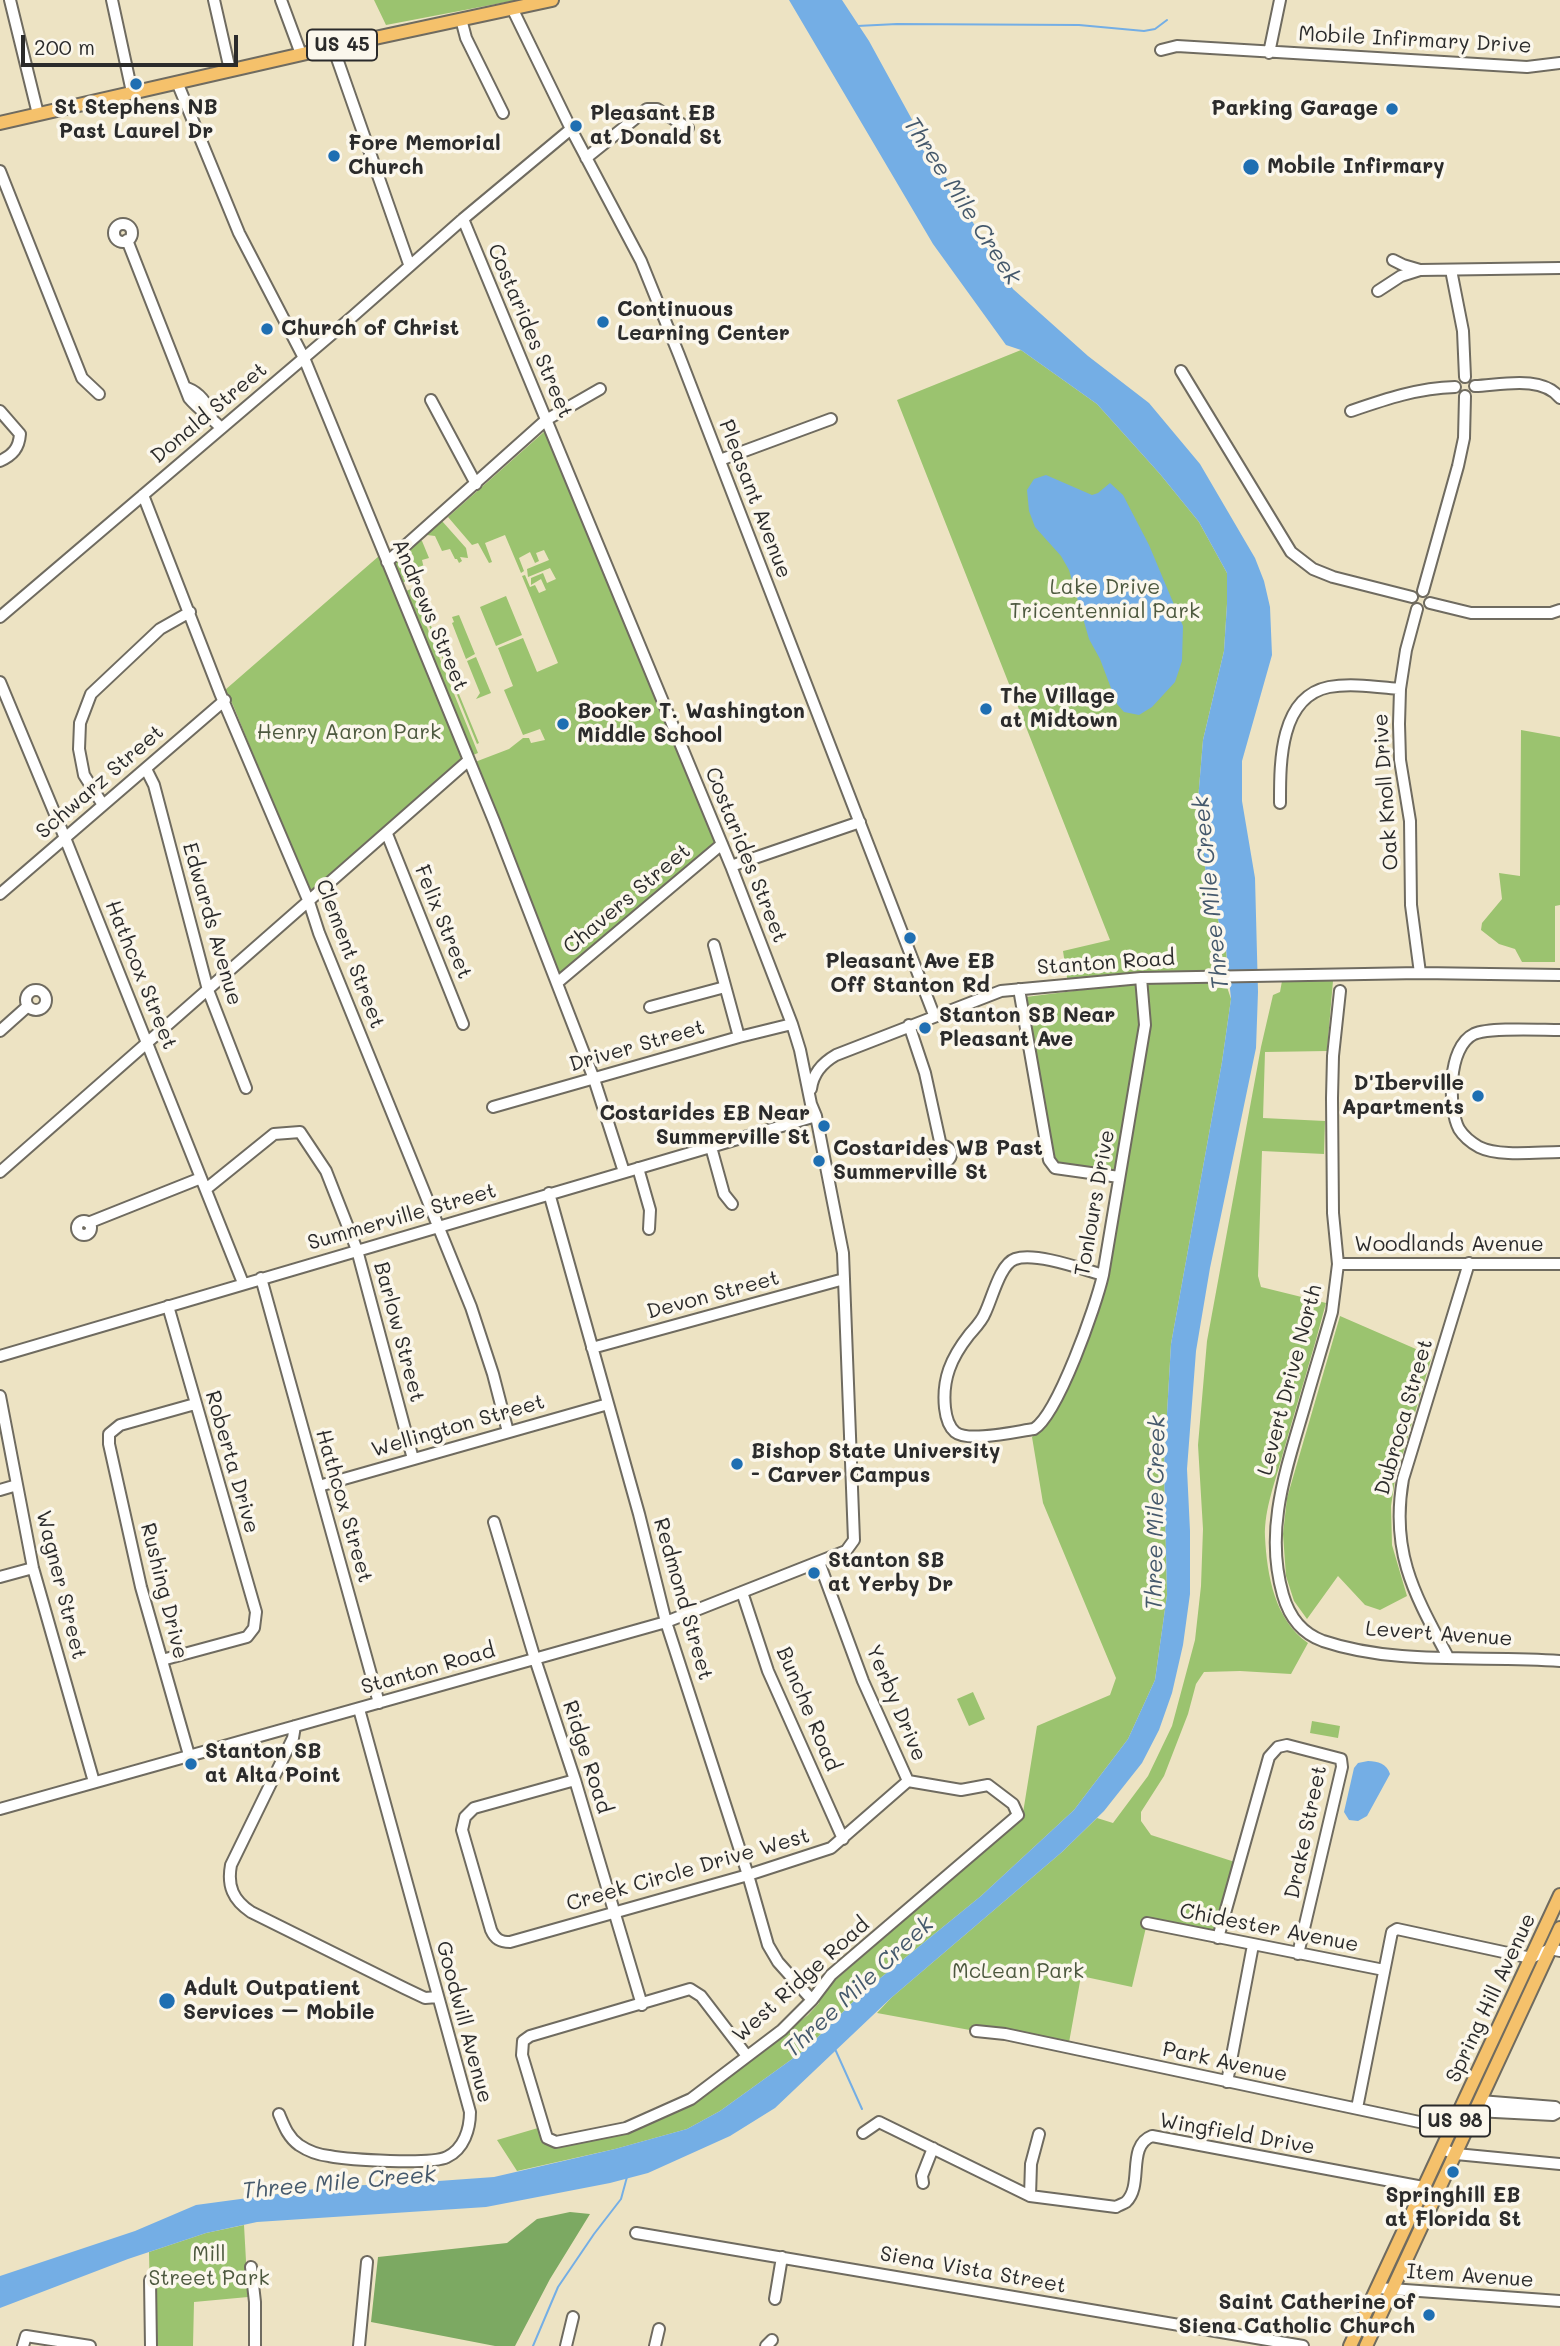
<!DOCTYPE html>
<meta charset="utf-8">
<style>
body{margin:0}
#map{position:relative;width:1560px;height:2346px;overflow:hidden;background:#ede3c3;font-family:Mali,sans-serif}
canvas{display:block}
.scale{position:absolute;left:21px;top:35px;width:217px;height:32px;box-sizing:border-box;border:4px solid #2b2b2b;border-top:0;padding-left:9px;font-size:21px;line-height:24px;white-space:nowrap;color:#2b2b2b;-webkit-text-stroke:5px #fbf7ec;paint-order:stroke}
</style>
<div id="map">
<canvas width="1560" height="2346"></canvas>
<div class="scale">200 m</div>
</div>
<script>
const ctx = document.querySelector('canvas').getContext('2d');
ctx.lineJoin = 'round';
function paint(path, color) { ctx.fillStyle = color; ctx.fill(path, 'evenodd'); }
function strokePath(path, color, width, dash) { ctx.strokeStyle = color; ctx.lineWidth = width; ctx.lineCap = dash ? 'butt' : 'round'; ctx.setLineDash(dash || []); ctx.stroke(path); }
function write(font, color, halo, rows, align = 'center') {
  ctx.font = font + ' Mali,sans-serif'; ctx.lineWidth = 7; ctx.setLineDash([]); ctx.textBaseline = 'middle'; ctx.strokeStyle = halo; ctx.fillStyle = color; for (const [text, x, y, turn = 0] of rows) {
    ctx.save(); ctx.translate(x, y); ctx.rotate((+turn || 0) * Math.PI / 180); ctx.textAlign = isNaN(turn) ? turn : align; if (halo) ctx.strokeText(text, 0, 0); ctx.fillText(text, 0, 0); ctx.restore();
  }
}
const green = new Path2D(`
 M374 0H517L386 25Z
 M1021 350 1097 404 1160 474 1199 522 1227 573V604L1224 651 1203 740 1198 800 1206 875 1226 949 1228 976 1068 984 1063 951 1110 940 897 400Z
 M545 431 715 843 562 975 559 973 475 762 509 749 523 738H529L531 743 545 740 540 729 523 735 504 690 513 686 498 648 523 638 537 672 558 663 522 576 525 575 530 587 535 585 539 593 546 590 541 579 531 585V578L543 573 547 583 556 579 550 568 528 577 527 569 549 560 544 550 536 553 539 561 535 563 530 552 519 558 524 571 521 573 505 535 485 543 492 562 489 563 478 543 472 545 448 517Z
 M442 521 466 548 468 558 460 557 462 561 459 563 457 559H455L450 549 442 551 435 536 427 535Z
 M420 540 422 541 429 558 422 560 425 573 402 583 394 563Z
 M379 556 466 760 311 896 233 705 225 690Z
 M418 587 424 590 437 622 429 621 479 743 477 744 414 589Z
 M411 589 412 590 478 753 473 755 406 591Z
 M506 596 522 635 496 646 480 607Z
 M459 615 475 654 466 659 452 623 454 622 452 617Z
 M476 657 491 693 476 699 480 693 467 661Z
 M1521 730 1560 737V905L1555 906V962H1522L1515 949 1499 944 1481 930 1482 923 1502 899 1499 873 1520 876Z
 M1179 981 1211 982 1227 987 1231 999 1222 1062 1171 1344 1164 1466 1167 1595 1155 1680 1128 1739 1074 1810 981 1896 862 1993 806 2049 720 2111 687 2129 615 2149 517 2171 497 2140 538 2128 546 2144 554 2148 628 2133 692 2104 808 2015 819 2003V1994L825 1989 1022 1819 1037 1726 1110 1695 1116 1678 1043 1503 1032 1437 1056 1411 1102 1298 1125 1175 1061 1165 1057 1162 1051 1148 1026 997 1121 985Z
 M1282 981H1333L1327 1051 1265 1052 1263 1118 1325 1121 1324 1154 1262 1151 1258 1276 1261 1287 1326 1303C1313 1353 1297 1403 1283 1453 1276 1480 1264 1509 1265 1537 1267 1576 1275 1620 1308 1643L1291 1674 1240 1671 1204 1672 1196 1684 1188 1714 1164 1776 1141 1812V1821L1151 1835 1238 1863 1218 1938 1147 1923 1132 1987 1081 1976 1068 2048 877 2013 891 1998 1062 1852 1097 1818 1113 1823 1148 1776 1172 1726 1195 1640 1201 1586 1203 1529 1198 1445 1207 1341 1261 1047 1273 995 1280 992Z
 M1340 1316 1432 1356 1395 1480 1391 1506 1392 1545 1407 1596 1380 1610 1365 1605 1338 1576 1307 1619 1294 1601 1286 1576 1283 1534 1287 1498Z
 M973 1692 985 1719 969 1726 957 1699Z
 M1312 1721 1340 1726 1338 1738 1310 1733Z
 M244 2225 248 2297 194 2302 193 2346H151L149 2252 206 2233Z`);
const forest = new Path2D(`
 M570 2212 590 2214 550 2279 515 2346H495L371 2322 378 2257 507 2243 537 2219Z`);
const water = new Path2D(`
 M789 0H842L869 41 921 136 1013 289 1088 356 1149 403 1200 464 1255 558 1264 581 1270 607 1272 655 1242 761V801L1255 878 1258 992 1256 1048 1210 1268 1196 1351 1187 1469 1190 1531V1594L1183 1645 1172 1693 1159 1730 1142 1763 1104 1811 1062 1852 891 1998 775 2108 730 2136 648 2173 610 2183 486 2207 257 2222 206 2233 128 2259 0 2308V2276L135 2231 196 2205 337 2186 397 2184 494 2177 615 2149 687 2129 720 2111 806 2049 862 1993 981 1896 1074 1810 1128 1739 1155 1680 1167 1595 1164 1466 1171 1344 1222 1062 1231 999 1226 949 1206 875 1198 800 1203 740 1224 651 1227 604V573L1199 522 1160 474 1097 404 1021 350 1006 345 933 244Z
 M1046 475 1092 495 1098 493 1110 483 1123 495 1149 545 1183 626 1182 661 1175 682 1152 707 1139 715 1124 712 1117 704 1100 659 1089 639 1069 570 1061 556 1035 527 1029 511 1027 490 1034 479Z
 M1368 1761C1378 1761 1387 1764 1390 1774L1367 1816 1358 1821 1349 1820 1344 1812 1354 1768 1358 1763Z`);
const stream = new Path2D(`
 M857 26 897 24 1079 25 1144 31 1155 29 1167 20
 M835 2049 862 2109
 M533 2346 558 2287 594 2234 621 2199 627 2177`);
const minor = new Path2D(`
 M10 0 38 114
 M112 0 132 92
 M214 0 230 70
 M281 0 301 54
 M512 8 571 129 641 261 679 355 934 1015
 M461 19 466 38 503 113
 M333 47 409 264
 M1161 50 1177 46 1527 67 1560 63
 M1269 53 1280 0
 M177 82 239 233 304 358 494 821 594 1079 624 1172
 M586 158 647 109H657L688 128
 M0 171 82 378 99 394
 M114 233a9 9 0 1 1 18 0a9 9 0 1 1-18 0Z
 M127 240 189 398C199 410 211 417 221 428
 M1393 260 1403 265 1420 270 1560 268
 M1451 270 1463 331 1465 377
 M1378 291 1401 276 1420 270
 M1181 371 1291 552 1313 569 1333 577 1412 597
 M1475 386C1501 385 1542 375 1560 398
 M187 388C200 393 208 404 212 418
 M431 400 476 484
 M0 411 20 434C19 448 13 455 0 461
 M1351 411C1386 399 1418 388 1455 387
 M720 460 831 419
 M143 495 220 693 309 902 319 933 471 1307 493 1374 508 1432
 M387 562 546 420 600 389
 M1423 591 1458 466 1464 438 1465 396
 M1430 603 1471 613H1551L1560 610
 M1417 609 1406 650 1400 689 1399 724 1400 760 1410 821 1411 905 1420 973
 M0 617 352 317 463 219 571 129
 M0 682 65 838 243 1283
 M146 769 154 785 208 990 246 1088
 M1280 803C1280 764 1279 697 1329 687 1351 683 1377 687 1400 689
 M103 805 84 775 79 749 80 723 91 694 160 629 190 612
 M387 834 463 1024
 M731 866 860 822
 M0 894 225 700
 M714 945 739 1037
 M557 983 722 844
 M1019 989 1049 1160 1055 1168 1119 1177
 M26 1000a10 10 0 1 1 20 0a10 10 0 1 1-20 0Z
 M1340 991 1333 1056 1332 1098 1333 1213 1338 1264 1332 1312C1323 1344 1313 1376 1304 1408 1286 1470 1264 1530 1283 1595 1289 1616 1301 1633 1323 1641 1397 1666 1483 1655 1560 1661
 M650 1007 725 987
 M909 1025 925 1073 941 1146
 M1560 1030C1540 1030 1490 1027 1474 1034 1447 1047 1448 1108 1459 1129 1464 1137 1472 1143 1479 1147 1499 1157 1538 1152 1560 1152
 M0 1031 28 1006
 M811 1089C813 1073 822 1063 836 1055L1001 991 1141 978 1420 973 1560 975
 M493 1107 739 1037 792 1024
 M935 1154a8 8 0 1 1 16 0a8 8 0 1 1-16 0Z
 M711 1147 724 1194 732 1204
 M638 1168 650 1210 649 1229
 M0 1172 469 760
 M206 1189 274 1134 300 1132 326 1171 357 1250 413 1459
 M549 1193 639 1514 666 1622 748 1875 768 1945 778 1962 812 2000
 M77 1228a7 7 0 1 1 14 0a7 7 0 1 1-14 0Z
 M88 1223 201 1178
 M1338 1264H1560
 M1103 1275C1082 1269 1036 1252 1015 1259 1000 1264 992 1299 985 1313 982 1321 975 1328 969 1335 951 1358 942 1379 945 1408 946 1417 948 1426 955 1432 968 1443 1018 1431 1034 1429 1058 1414 1096 1306 1103 1275L1145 1025 1141 978
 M261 1278 379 1703
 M592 1348 844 1279
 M0 1356 816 1116
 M0 1396 33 1568 94 1782
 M319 1486 608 1404
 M0 1490 17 1485
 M494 1522 535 1659 575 1780 642 2005
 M0 1577 33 1568
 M742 1592 768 1671 843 1839
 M1448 1657C1415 1595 1390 1553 1403 1479L1469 1263
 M162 1660 247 1637 254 1628 256 1612 168 1306
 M295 1726 293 1738 231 1865C227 1886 233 1900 251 1912L404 1988 425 1998 438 1997
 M189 1755 141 1587 109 1444V1434L120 1425 195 1404
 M575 1780 474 1808 465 1817 462 1830 491 1930C495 1939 500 1942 510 1942L748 1875 831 1848 908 1781
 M0 1809 666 1622 846 1551 854 1540 843 1253 816 1116 811 1104 800 1050 792 1024 731 866 463 219
 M1147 1923 1384 1970
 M1218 1938 1269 1757 1278 1747 1287 1745 1341 1759 1342 1767 1298 1954
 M976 2031 1005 2034 1457 2130
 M747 2056 701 1996 690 1989 530 2036 523 2041 522 2055 547 2138 556 2142 626 2128 691 2099 782 2030 812 2000 831 1975 1018 1815 1013 1804 988 1785 961 1790 908 1781 863 1681 819 1562
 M1227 2082 1253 1945
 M1480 2101 1555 2107 1560 2111
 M1357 2108 1392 1932 1397 1929 1531 1958 1550 1949 1560 1951
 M1476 2111 1553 2115 1560 2111
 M279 2114C284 2126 288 2137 299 2145 308 2151 319 2155 329 2156 350 2160 431 2165 447 2157 464 2149 470 2129 470 2112L359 1709
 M863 2133 879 2122 1030 2196 1116 2207C1119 2205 1123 2204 1126 2202 1144 2185 1126 2146 1152 2136L1423 2187
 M1442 2149 1456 2154 1560 2164
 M923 2183 922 2176 933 2148
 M1030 2196 1031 2164 1039 2134
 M636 2233 1303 2346
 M251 2267 255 2302V2346
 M150 2280 151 2346
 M1377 2288 1560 2301
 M775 2299 782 2257
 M23 2346 26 2336 90 2346
 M359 2346 367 2262
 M566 2346 573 2317
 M655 2346 659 2329
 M766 2346 772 2340`);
const major = new Path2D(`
 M0 123 333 47 552 0
 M1350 2346 1560 1895
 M1366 2346 1560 1928`);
const markers = [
 [136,84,7,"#1f6fb2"],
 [1392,109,7,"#1f6fb2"],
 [576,126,7,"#1f6fb2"],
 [334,156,7,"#1f6fb2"],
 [1251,167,9,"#1f6fb2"],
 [603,322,7,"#1f6fb2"],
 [267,329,7,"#1f6fb2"],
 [986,709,7,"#1f6fb2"],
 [563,724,7,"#1f6fb2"],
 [910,938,7,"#1f6fb2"],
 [925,1028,7,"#1f6fb2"],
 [1478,1096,7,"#1f6fb2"],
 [824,1126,7,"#1f6fb2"],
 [819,1161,7,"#1f6fb2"],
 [737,1464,7,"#1f6fb2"],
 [814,1573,7,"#1f6fb2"],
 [191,1764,7,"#1f6fb2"],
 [167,2001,9,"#1f6fb2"],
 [1453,2172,7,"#1f6fb2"],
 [1429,2315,7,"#1f6fb2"]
];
const shields = [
 [342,45,70],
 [1455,2121,70]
];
const shieldNames = [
 ["US 45",342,45],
 ["US 98",1455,2121]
];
const streetNames = [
 ["Mobile Infirmary Drive",1415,40,3],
 ["Costarides Street",530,331,67],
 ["Donald Street",209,413,-40],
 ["Pleasant Avenue",755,499,69],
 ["Andrews Street",430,615,67],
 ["Schwarz Street",100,782,-41],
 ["Oak Knoll Drive",1386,792,-94],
 ["Costarides Street",746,855,68],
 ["Chavers Street",627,899,-40],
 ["Felix Street",443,922,68],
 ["Edwards Avenue",212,924,74],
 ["Clement Street",350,954,69],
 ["Stanton Road",1106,963,-4],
 ["Hathcox Street",141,975,68],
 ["Driver Street",637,1046,-16],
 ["Tonlours Drive",1095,1203,-80],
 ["Summerville Street",402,1217,-16],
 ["Woodlands Avenue",1449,1245],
 ["Devon Street",713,1295,-15],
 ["Barlow Street",399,1332,75],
 ["Levert Drive North",1290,1380,-75],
 ["Dubroca Street",1404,1417,-74],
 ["Wellington Street",458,1426,-16],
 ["Roberta Drive",232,1462,74],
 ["Hathcox Street",344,1506,74],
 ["Wagner Street",61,1585,76],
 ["Rushing Drive",164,1591,76],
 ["Redmond Street",683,1599,74],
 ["Levert Avenue",1439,1634,4],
 ["Stanton Road",428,1669,-16],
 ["Yerby Drive",896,1703,67],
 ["Bunche Road",808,1709,67],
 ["Ridge Road",587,1757,72],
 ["Drake Street",1306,1832,-78],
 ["Creek Circle Drive West",688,1870,-16],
 ["Chidester Avenue",1269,1928,11],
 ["West Ridge Road",801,1980,-42],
 ["Spring Hill Avenue",1491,1998,-65],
 ["Goodwill Avenue",464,2022,75],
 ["Park Avenue",1225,2062,12],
 ["Wingfield Drive",1237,2134,10],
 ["Siena Vista Street",973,2270,10],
 ["Item Avenue",1470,2276,4]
];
const poiNames = [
 ["St Stephens NB",136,108,"center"],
 ["Past Laurel Dr",136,132,"center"],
 ["Parking Garage",1378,109,"right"],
 ["Pleasant EB",590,114],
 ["at Donald St",590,138],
 ["Fore Memorial",348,144],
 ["Church",348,168],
 ["Mobile Infirmary",1267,167],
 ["Continuous",617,310],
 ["Learning Center",617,334],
 ["Church of Christ",281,329],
 ["The Village",1000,697],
 ["at Midtown",1000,721],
 ["Booker T. Washington",577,712],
 ["Middle School",577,736],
 ["Pleasant Ave EB",910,962,"center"],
 ["Off Stanton Rd",910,986,"center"],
 ["Stanton SB Near",939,1016],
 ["Pleasant Ave",939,1040],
 ["D'Iberville",1464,1084,"right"],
 ["Apartments",1464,1108,"right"],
 ["Costarides EB Near",810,1114,"right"],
 ["Summerville St",810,1138,"right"],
 ["Costarides WB Past",833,1149],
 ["Summerville St",833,1173],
 ["Bishop State University",751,1452],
 ["- Carver Campus",751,1476],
 ["Stanton SB",828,1561],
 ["at Yerby Dr",828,1585],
 ["Stanton SB",205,1752],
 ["at Alta Point",205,1776],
 ["Adult Outpatient",183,1989],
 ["Services – Mobile",183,2013],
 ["Springhill EB",1453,2196,"center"],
 ["at Florida St",1453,2220,"center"],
 ["Saint Catherine of",1415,2303,"right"],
 ["Siena Catholic Church",1415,2327,"right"]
];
const parkNames = [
 ["Lake Drive",1105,588],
 ["Tricentennial Park",1105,612],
 ["Henry Aaron Park",349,733],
 ["McLean Park",1018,1972],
 ["Mill",209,2255],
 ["Street Park",209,2279]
];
const waterNames = [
 ["Three Mile Creek",962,201,57],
 ["Three Mile Creek",1211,893,-96],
 ["Three Mile Creek",1156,1513,-89],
 ["Three Mile Creek",859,1987,-43],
 ["Three Mile Creek",339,2183,-5]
];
paint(green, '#9bc36f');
paint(forest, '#7ca962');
paint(water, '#74aee5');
strokePath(stream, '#74aee5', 2);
strokePath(minor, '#6f6b60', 14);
strokePath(major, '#6f6b60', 16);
strokePath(minor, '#fff', 10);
strokePath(major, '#f5c16b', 12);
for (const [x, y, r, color] of markers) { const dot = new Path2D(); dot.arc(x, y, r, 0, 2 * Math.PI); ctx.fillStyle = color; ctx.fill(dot); strokePath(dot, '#fbf7ec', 2.5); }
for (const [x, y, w] of shields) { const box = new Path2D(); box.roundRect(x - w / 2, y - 15.5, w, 31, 5); ctx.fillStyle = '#fbf7ec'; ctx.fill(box); strokePath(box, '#2b2b2b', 2); }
write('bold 19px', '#2b2b2b', null, shieldNames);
write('21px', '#2b2b2b', '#fbf7ec', streetNames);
write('bold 21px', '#2b2b2b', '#fbf7ec', poiNames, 'left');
write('21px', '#4d593f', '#fbf7ec', parkNames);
write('italic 23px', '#45596c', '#fbf7ec', waterNames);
</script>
